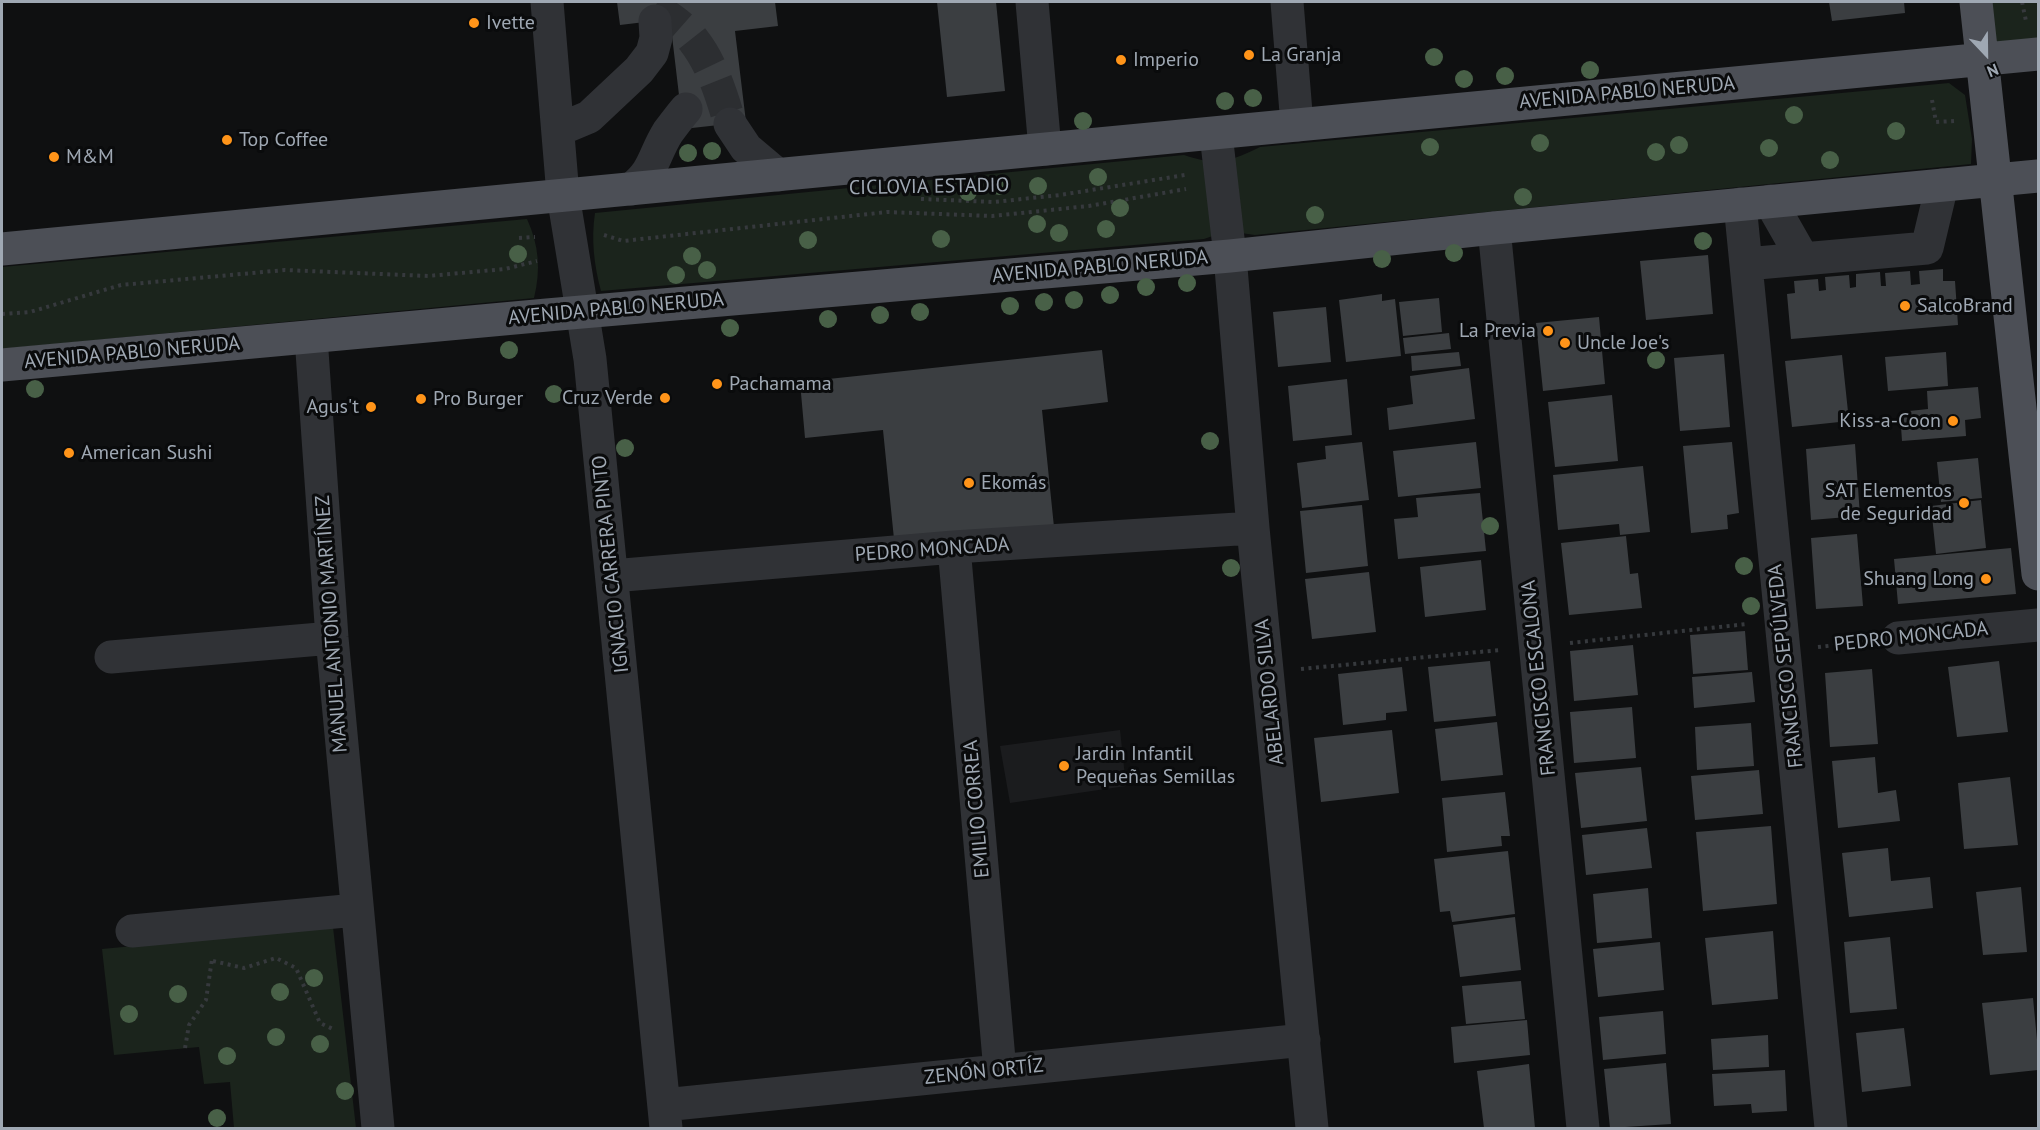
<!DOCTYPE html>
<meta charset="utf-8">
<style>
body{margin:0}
#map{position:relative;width:2040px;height:1130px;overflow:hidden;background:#0f1011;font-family:"PT Sans",sans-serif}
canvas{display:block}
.frame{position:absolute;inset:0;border:3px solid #9fa8b3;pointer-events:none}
.north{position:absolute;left:1956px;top:24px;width:60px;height:60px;-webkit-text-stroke:4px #0a0b0c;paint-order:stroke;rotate:158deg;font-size:16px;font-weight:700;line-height:24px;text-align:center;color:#9fa8b3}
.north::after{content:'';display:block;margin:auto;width:21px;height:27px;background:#9fa8b3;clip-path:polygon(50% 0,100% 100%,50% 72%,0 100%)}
</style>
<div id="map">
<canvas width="2040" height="1130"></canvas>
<div class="frame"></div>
<div class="north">N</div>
</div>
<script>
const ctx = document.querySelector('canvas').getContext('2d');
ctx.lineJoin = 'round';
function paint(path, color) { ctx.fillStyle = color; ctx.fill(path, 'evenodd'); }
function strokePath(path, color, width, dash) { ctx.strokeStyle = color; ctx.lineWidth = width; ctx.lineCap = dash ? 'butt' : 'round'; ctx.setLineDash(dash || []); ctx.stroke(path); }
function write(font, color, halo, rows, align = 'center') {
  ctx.font = font + ' "PT Sans",sans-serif'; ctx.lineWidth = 6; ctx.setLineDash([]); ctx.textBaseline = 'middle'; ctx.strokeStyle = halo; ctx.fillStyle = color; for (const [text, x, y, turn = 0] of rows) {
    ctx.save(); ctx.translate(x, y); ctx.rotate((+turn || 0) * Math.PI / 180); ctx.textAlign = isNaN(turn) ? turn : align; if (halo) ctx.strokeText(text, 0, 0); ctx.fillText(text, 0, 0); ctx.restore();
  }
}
const built = new Path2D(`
 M1120 730 1126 786 1010 803 1000 746Z`);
const green = new Path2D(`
 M1988 2H2038V43L1992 50Z
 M1949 83 1965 95 1972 139 1971 164 1255 235 1227 231 1204 239 601 291C594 265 591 239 595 213L1184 155C1216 166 1230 162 1260 147Z
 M527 219C539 245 541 270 534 298L2 349V267Z
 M333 927 356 1128H234L230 1082 204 1084 199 1047 114 1055 102 949Z`);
const building = new Path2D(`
 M617 2H775L778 26 735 31 746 122 683 129 670 19 620 25Z
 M937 2H996L1005 91 947 97Z
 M1829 2H1904L1905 13 1832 21Z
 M1708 255 1713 314 1646 320 1640 261Z
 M1943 269V281H1955L1958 325 1791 339 1787 294 1795 293 1794 281 1818 279 1819 291 1826 290 1825 277 1849 275 1850 288 1856 287V274L1880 272 1881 286H1886L1885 273 1910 271 1911 285 1920 284 1919 271Z
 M1382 294V301L1395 299 1401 356 1346 362 1339 300Z
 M1439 298 1442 332 1403 336 1399 302Z
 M1326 307 1331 362 1278 367 1273 312Z
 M1599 317 1605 384 1543 391 1536 323Z
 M1449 333 1451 349 1405 354 1403 338Z
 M1102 350 1108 402 1042 410 1054 527 894 539 883 430 805 438 800 382Z
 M1459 352 1461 366 1412 371 1411 356Z
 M1946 352 1948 386 1888 391 1885 357Z
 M1724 354 1730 427 1680 431 1674 358Z
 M1842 355 1849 421 1792 427 1785 361Z
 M1469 368 1475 419 1389 430 1387 408 1413 404 1410 376Z
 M1347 379 1352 435 1293 441 1288 386Z
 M1978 387 1981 418 1965 420 1966 436 1902 441 1900 412 1928 409 1927 391Z
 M1612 395 1618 461 1555 467 1548 402Z
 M1362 442 1369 500 1302 508 1297 463 1326 459 1325 446Z
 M1476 442 1481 488 1398 497 1393 451Z
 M1732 442 1739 513 1727 515 1728 529 1691 533 1683 446Z
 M1855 444 1860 516 1811 520 1806 449Z
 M1978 458 1982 498 1941 502 1937 462Z
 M1643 466 1650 532 1620 535 1619 524 1558 530 1553 475Z
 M1480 493 1486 551 1398 559 1394 519 1418 517 1416 498Z
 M1981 500 1986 548 1936 554 1931 506Z
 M1362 505 1368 566 1306 573 1300 511Z
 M1857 534 1863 606 1816 609 1811 538Z
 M1626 536 1630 574 1638 573 1642 608 1569 615 1561 543Z
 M2011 548 2016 594 1898 604 1894 559Z
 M1481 560 1486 610 1425 617 1420 567Z
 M1369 572 1376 632 1312 639 1305 579Z
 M1745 631 1748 670 1693 674 1690 635Z
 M1633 645 1638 695 1574 701 1570 651Z
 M1490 661 1496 716 1434 722 1428 667Z
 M1999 661 2008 732 1957 737 1948 667Z
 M1402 667 1407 711 1386 713V720L1343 725 1338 674Z
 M1872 669 1878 744 1830 747 1825 673Z
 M1752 672 1755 702 1694 708 1692 677Z
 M1632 707 1636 758 1574 763 1570 712Z
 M1497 722 1503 775 1441 781 1435 729Z
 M1751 723 1754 766 1697 770 1695 727Z
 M1392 730 1399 793 1321 802 1314 738Z
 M1875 757 1878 793 1896 790 1900 821 1838 828 1832 761Z
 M1641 767 1647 821 1581 828 1575 773Z
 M1759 770 1763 814 1695 820 1691 776Z
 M2010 777 2018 845 1964 849 1958 783Z
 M1505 792 1510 836H1501L1502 846 1447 852 1442 798Z
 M1771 826 1777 904 1703 911 1696 832Z
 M1647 828 1652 868 1586 875 1582 835Z
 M1888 848 1891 881 1930 877 1933 908 1849 917 1842 853Z
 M1508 851 1515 914 1452 922 1450 911 1440 912 1434 859Z
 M2021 887 2027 952 1983 955 1976 892Z
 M1648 888 1652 938 1597 943 1593 894Z
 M1515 917 1521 970 1460 977 1453 925Z
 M1773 931 1778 999 1712 1005 1705 938Z
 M1890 937 1897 1009 1850 1013 1844 942Z
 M1660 942 1664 990 1598 997 1593 949Z
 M1521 981 1525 1019 1466 1024 1462 986Z
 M2033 998 2038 1050V1070L1990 1075 1982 1003Z
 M1663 1011 1666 1054 1603 1060 1599 1017Z
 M1527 1020 1530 1055 1454 1063 1451 1027Z
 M1904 1028 1911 1086 1862 1092 1856 1033Z
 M1768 1035 1769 1067 1713 1070 1711 1039Z
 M1666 1063 1671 1124 1610 1128 1604 1069Z
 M1529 1064 1535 1128H1484L1477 1071Z
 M1785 1070 1787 1111 1752 1113 1751 1104 1714 1106 1712 1074Z`);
const minorTunnel = new Path2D(`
 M654 8C669 17 684 27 694 41 712 64 722 96 730 124`);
const path = new Path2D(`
 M2022 2 2026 21
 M1932 100 1936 122 1954 121
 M921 199 994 202 1060 195 1185 175
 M604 235 623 241 887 212 992 216 1089 206 1186 189
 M519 238 535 237
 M2 314 30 312 121 285 285 270 428 276 505 269 537 261
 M1570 643 1747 624
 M1818 647 1864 642
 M1301 669 1500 650
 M213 961 244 968 276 958 296 968 320 1023 335 1030
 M185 1048 189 1025 206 1000 212 959`);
const minor = new Path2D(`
 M547 2 563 195 590 359 666 1128
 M1032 2 1045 149
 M1287 2 1297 125
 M730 124 746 148 778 175
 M558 130 589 117 639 70 652 53 656 38 655 21
 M1216 134 1230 256 1253 528 1312 1128
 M631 189C655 171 653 156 668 132 674 124 680 116 686 109
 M1770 201 1803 259
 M1740 204 1831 1128
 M1494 228 1583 1128
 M1746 264 1927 248 1942 185
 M311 337 332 638 378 1128
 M954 547 1000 1071
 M612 576 954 547 1253 528
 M1898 638 2038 625
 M111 657 332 638
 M132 931 356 910
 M664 1105 1304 1040`);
const major = new Path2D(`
 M1976 2 2038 574
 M2 249 2038 54
 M2 365 547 315 1230 256 1494 228 2038 176`);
const trees = [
 [1434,57],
 [1590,70],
 [1505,76],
 [1464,79],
 [1253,98],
 [1225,101],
 [1794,115],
 [1083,121],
 [1896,131],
 [1540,143],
 [1679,145],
 [1430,147],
 [1769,148],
 [712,151],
 [1656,152],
 [688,153],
 [1830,160],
 [1098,177],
 [999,186],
 [1038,186],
 [968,192],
 [1523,197],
 [1120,208],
 [1315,215],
 [1037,224],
 [1106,229],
 [1059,233],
 [941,239],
 [808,240],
 [1703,241],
 [1454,253],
 [518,254],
 [692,256],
 [1382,259],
 [707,270],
 [676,275],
 [1187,283],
 [1146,287],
 [1110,295],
 [1074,300],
 [1044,302],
 [1010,306],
 [920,312],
 [880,315],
 [828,319],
 [730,328],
 [509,350],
 [1656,360],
 [35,389],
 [554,394],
 [1210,441],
 [625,448],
 [1490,526],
 [1744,566],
 [1231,568],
 [1751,606],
 [314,978],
 [280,992],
 [178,994],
 [129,1014],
 [276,1037],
 [320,1044],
 [227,1056],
 [345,1091],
 [217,1118]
];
const markers = [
 [474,23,6,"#ff9419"],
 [1249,55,6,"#ff9419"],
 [1121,60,6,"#ff9419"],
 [227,140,6,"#ff9419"],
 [54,157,6,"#ff9419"],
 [1905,306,6,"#ff9419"],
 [1548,331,6,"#ff9419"],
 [1565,343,6,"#ff9419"],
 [717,384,6,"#ff9419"],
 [665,398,6,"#ff9419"],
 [421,399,6,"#ff9419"],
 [371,407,6,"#ff9419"],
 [1953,421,6,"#ff9419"],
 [69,453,6,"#ff9419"],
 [969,483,6,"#ff9419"],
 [1964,503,6,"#ff9419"],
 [1986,579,6,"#ff9419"],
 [1064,766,6,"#ff9419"]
];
const poiNames = [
 ["Ivette",486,23],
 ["La Granja",1261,55],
 ["Imperio",1133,60],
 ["Top Coffee",239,140],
 ["M&M",66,157],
 ["SalcoBrand",1917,306],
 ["La Previa",1536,331,"right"],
 ["Uncle Joe's",1577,343],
 ["Pachamama",729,384],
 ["Cruz Verde",653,398,"right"],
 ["Pro Burger",433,399],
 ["Agus't",359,407,"right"],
 ["Kiss-a-Coon",1941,421,"right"],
 ["American Sushi",81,453],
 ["Ekomás",981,483],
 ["SAT Elementos",1952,491,"right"],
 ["de Seguridad",1952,514,"right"],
 ["Shuang Long",1974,579,"right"],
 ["Jardin Infantil",1076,754],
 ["Pequeñas Semillas",1076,777]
];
const streetNames = [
 ["AVENIDA PABLO NERUDA",1627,93,-5],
 ["CICLOVIA ESTADIO",929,187,-1],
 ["AVENIDA PABLO NERUDA",1100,267,-5],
 ["AVENIDA PABLO NERUDA",616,309,-5],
 ["AVENIDA PABLO NERUDA",132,353,-5],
 ["PEDRO MONCADA",932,550,-4],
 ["IGNACIO CARRERA PINTO",611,564,-96],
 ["MANUEL ANTONIO MARTÍNEZ",332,624,-94],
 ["PEDRO MONCADA",1911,637,-6],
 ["FRANCISCO SEPÚLVEDA",1786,666,-96],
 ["FRANCISCO ESCALONA",1539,678,-96],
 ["ABELARDO SILVA",1270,692,-96],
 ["EMILIO CORREA",977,809,-95],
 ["ZENÓN ORTÍZ",984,1072,-6]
];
paint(built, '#1b1c1e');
paint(green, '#1b241c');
paint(building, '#3b3e41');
strokePath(minorTunnel, '#2c2e31', 33, [33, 16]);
strokePath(path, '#36393d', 4, [3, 4.5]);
strokePath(minor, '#303236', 33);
strokePath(major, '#4c4f56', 33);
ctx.fillStyle = '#486047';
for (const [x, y] of trees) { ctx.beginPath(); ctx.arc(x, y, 9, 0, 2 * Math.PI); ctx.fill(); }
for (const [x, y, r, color] of markers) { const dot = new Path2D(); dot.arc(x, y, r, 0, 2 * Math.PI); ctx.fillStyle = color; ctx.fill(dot); strokePath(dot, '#0a0b0c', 2); }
write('20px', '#9fa8b3', '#0a0b0c', poiNames, 'left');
write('20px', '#9fa8b3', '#0a0b0c', streetNames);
</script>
